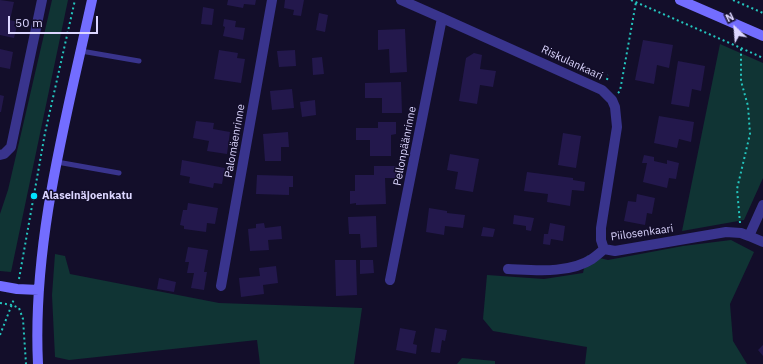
<!DOCTYPE html>
<meta charset="utf-8">
<style>
body{margin:0}
#map{position:relative;width:763px;height:364px;overflow:hidden;background:#130e2a;font-family:"IBM Plex Sans",sans-serif}
canvas{display:block}
.north{position:absolute;left:715px;top:8px;width:40px;height:40px;-webkit-text-stroke:3px #130e2a;paint-order:stroke;rotate:334deg;font-size:11px;font-weight:700;line-height:16px;text-align:center;color:#dcd6ff}
.north::after{content:'';display:block;margin:auto;width:14px;height:18px;background:#dcd6ff;clip-path:polygon(50% 0,100% 100%,50% 72%,0 100%)}
.scale{position:absolute;left:8px;top:16px;width:90px;height:18px;box-sizing:border-box;border:2px solid #dcd6ff;border-top:0;padding-left:5px;font-size:12px;line-height:14px;white-space:nowrap;color:#dcd6ff;-webkit-text-stroke:3px #130e2a;paint-order:stroke}
</style>
<div id="map">
<canvas width="763" height="364"></canvas>
<div class="north">N</div>
<div class="scale">50 m</div>
</div>
<script>
const ctx = document.querySelector('canvas').getContext('2d');
ctx.lineJoin = 'round';
function paint(path, color) { ctx.fillStyle = color; ctx.fill(path, 'evenodd'); }
function strokePath(path, color, width, dash) { ctx.strokeStyle = color; ctx.lineWidth = width; ctx.lineCap = dash ? 'butt' : 'round'; ctx.setLineDash(dash || []); ctx.stroke(path); }
function write(font, color, halo, rows, align = 'center') {
  ctx.font = font + ' "IBM Plex Sans",sans-serif'; ctx.lineWidth = 3; ctx.setLineDash([]); ctx.textBaseline = 'middle'; ctx.strokeStyle = halo; ctx.fillStyle = color; for (const [text, x, y, turn = 0] of rows) {
    ctx.save(); ctx.translate(x, y); ctx.rotate((+turn || 0) * Math.PI / 180); ctx.textAlign = isNaN(turn) ? turn : align; if (halo) ctx.strokeText(text, 0, 0); ctx.fillText(text, 0, 0); ctx.restore();
  }
}
const green = new Path2D(`
 M52 0H68L11 272 0 271V214L8 190Z
 M720 44 763 63V178L744 220 682 231Z
 M731 240 754 252 730 304 733 341 747 364H585L587 347 493 331 483 319 487 275 544 279 583 273 587 255 608 260 683 246Z
 M55 254 65 256 70 274 219 303 362 308 354 364H260L257 340 69 360 55 357 52 295Z
 M462 358 495 361V364H457Z`);
const building = new Path2D(`
 M0 0 14 2 10 20 18 22 14 38 0 35Z
 M228 0H256L255 5 244 4 243 8 227 5Z
 M285 0H304L301 16 293 15 294 10 284 8Z
 M203 7 214 9 212 25 201 24Z
 M319 13 328 15 325 32 316 30Z
 M224 19 236 21 235 27 245 28 243 40 223 36 225 27 223 26Z
 M405 29 407 72 390 73 389 49 378 50V30Z
 M643 40 673 45 669 68 657 65 654 84 635 80Z
 M0 49 13 52 10 69 0 67Z
 M219 50 238 53 237 58 245 59 241 83 214 79Z
 M295 50 296 66 279 67 277 51Z
 M474 53 482 55 480 69 496 71 493 87 480 85 477 104 459 101 466 58Z
 M322 57 324 74 313 75 312 58Z
 M678 61 705 66 701 91 692 89 689 107 671 104Z
 M401 82 402 113H382V98H365V83Z
 M292 89 294 108 272 110 270 91Z
 M0 95 4 96 1 112H0Z
 M315 100 316 115 302 117 300 102Z
 M659 116 694 122 691 142 679 139 677 148 654 143Z
 M196 121 214 123 213 129 230 132 227 154 207 151 209 141 193 138Z
 M378 122H396V134L391 135V156H370V140H356V128H378Z
 M288 132 289 147H281V161H265L263 134Z
 M563 133 581 136 576 168 558 165Z
 M450 154 479 159 473 192 455 189 458 172 447 170Z
 M644 155 654 157V161L667 164V160L679 163 676 179 669 178 667 188 643 182 647 163H642Z
 M182 160 225 168 222 184 214 183 213 188 189 183 190 177 180 175Z
 M374 166H397V178H385L386 204 356 205V203L350 204V191H355V175H374Z
 M527 172 573 178V180L585 182 584 191 572 190 570 206 547 202 548 194 524 191Z
 M257 175 293 176V187H289V195L256 194Z
 M637 194 655 198 652 214 647 213 645 225 624 221 628 201 636 202Z
 M188 203 218 208 215 224 207 223 206 232 184 229V226L180 225 183 210H187Z
 M429 208 447 211V213L465 215 463 228 445 226 444 235 426 232Z
 M514 215 534 218 531 231 526 230V226L513 224Z
 M376 216 377 247 361 248 360 234H349L348 217Z
 M264 223 265 228 281 226 282 239 268 240 269 250 250 251 248 229 256 228V224Z
 M550 223 565 226 563 241 551 239 550 245 543 244 544 234H548Z
 M483 227 495 229 493 237 481 236Z
 M188 247 208 250 204 272H207L204 290 191 288 194 273H187L189 262H185Z
 M335 260H356L357 295 336 296Z
 M360 260H373L374 273 360 274Z
 M276 266 278 283 263 285 264 294 241 297 239 278 260 276 259 268Z
 M159 278 176 282 174 292 157 289Z
 M400 328 416 331 413 344 417 345 416 354 396 350Z
 M435 328 447 330 445 341 442 340 440 353 431 352Z
 M763 345V356L758 350Z`);
const path = new Path2D(`
 M631 0 741 48 763 58
 M733 0 763 13
 M607 80 608 75
 M618 93 620 91 636 2
 M740 223 737 189 750 134 748 106 741 81V48
 M19 279 45 133 75 0
 M0 303 12 305 19 308 23 319 26 364
 M0 335 14 299`);
const lane = new Path2D(`
 M81 51 139 61
 M57 162 119 173`);
const street = new Path2D(`
 M401 0 442 18 602 90 612 100 615 107 617 127 601 228V240L604 249
 M0 155 4 154 11 147 42 0
 M749 236 763 242
 M508 269C534 270 569 274 592 259 596 256 600 253 604 249L615 251 726 232 741 233 749 236 763 205
 M390 280 442 18
 M221 286 272 0`);
const secondary = new Path2D(`
 M680 0 763 36
 M0 286 17 289 39 290
 M38 364C32 242 66 119 92 0`);
const markers = [
 [34,196,4,"#02e2ff"]
];
const streetNames = [
 ["Riskulankaari",572,63,25],
 ["Palomäenrinne",235,141,-80],
 ["Pellonpäänrinne",405,146,-79],
 ["Piilosenkaari",642,233,-8]
];
const poiNames = [
 ["Alaseinäjoenkatu",42,196]
];
paint(green, '#103434');
paint(building, '#23184c');
strokePath(path, '#24c5be', 2, [2, 3]);
strokePath(lane, '#39348d', 5);
strokePath(street, '#39348d', 10);
strokePath(secondary, '#736dff', 10);
for (const [x, y, r, color] of markers) { const dot = new Path2D(); dot.arc(x, y, r, 0, 2 * Math.PI); ctx.fillStyle = color; ctx.fill(dot); strokePath(dot, '#130e2a', 1.5); }
write('11px', '#dcd6ff', '#130e2a', streetNames);
write('bold 11px', '#dcd6ff', '#130e2a', poiNames, 'left');
</script>
